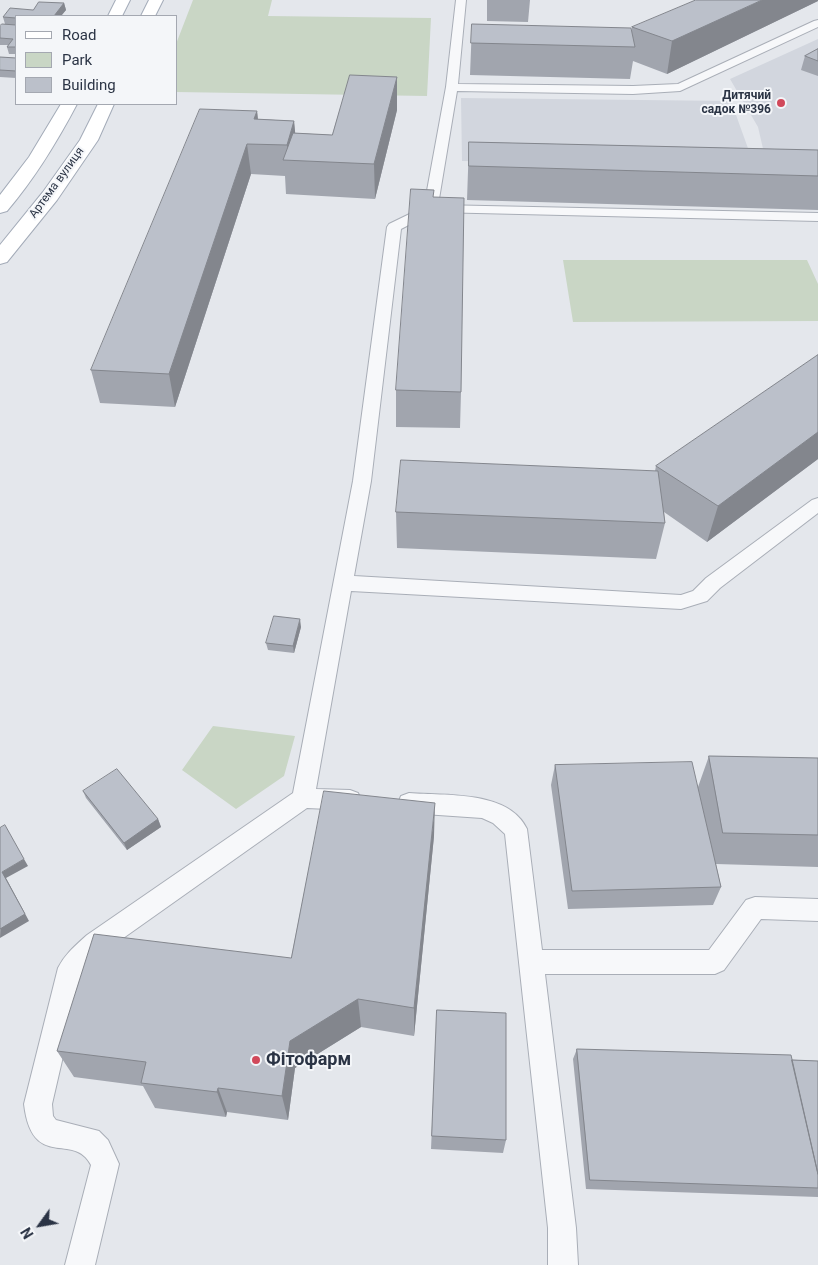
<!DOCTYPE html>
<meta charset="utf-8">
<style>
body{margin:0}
#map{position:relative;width:818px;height:1265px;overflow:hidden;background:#e4e7ec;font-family:Roboto,sans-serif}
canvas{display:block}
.legend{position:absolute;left:15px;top:15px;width:162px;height:90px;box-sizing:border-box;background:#f4f6f9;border:1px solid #a4a8b1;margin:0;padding:6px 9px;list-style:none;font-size:15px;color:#2b3445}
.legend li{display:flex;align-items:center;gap:10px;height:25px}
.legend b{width:25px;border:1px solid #a4a8b1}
.north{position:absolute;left:15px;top:1200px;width:50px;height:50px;-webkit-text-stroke:4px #f4f6f9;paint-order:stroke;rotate:238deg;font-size:14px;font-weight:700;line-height:20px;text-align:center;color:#2b3445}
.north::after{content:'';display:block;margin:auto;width:18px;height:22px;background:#2b3445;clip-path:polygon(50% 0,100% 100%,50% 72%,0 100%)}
</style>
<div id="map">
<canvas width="818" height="1265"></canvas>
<ul class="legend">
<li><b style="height:6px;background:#fff"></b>Road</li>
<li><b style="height:14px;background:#c9d6c5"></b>Park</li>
<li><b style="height:14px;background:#bbc0ca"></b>Building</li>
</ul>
<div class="north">N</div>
</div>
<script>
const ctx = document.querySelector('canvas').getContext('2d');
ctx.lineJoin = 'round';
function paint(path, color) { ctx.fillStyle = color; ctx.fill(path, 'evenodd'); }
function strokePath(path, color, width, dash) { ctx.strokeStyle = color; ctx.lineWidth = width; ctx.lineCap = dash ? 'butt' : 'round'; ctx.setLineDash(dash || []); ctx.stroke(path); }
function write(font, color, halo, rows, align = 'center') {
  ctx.font = font + ' Roboto,sans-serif'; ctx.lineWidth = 4; ctx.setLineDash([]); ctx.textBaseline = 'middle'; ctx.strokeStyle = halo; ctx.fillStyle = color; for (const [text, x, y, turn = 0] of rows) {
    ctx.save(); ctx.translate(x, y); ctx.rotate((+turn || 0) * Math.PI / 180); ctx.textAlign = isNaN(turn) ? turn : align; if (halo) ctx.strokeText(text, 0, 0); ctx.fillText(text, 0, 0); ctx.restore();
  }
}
const built = new Path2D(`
 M818 39V165L764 153 758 127 730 79Z
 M461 98 731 101 754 165 462 161Z`);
const green = new Path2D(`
 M193 0H272L268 16 431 18 427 96 176 92V44Z
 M563 260H807L818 284V321L573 322Z
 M213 726 295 736 284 776 236 809 182 770Z`);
const service = new Path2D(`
 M456 0H466L458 84 633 86 678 84 814 21 818 20V27L680 91 633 94 457 91 438 205 818 213V221L434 212 401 229 371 481 354 576 681 595 693 591 706 578 812 500 818 498V513L720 588 707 601 681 609 351 591 316 789 350 790 358 793 361 800 358 807 350 810 307 808 105 951 82 974 52 1104 53 1116 56 1120 99 1131 108 1140 119 1164 95 1265H65L91 1165C74 1131 32 1172 24 1104L58 968C65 954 76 945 87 935L293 793 353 481 387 227 389 224 424 207 446 87Z
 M409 793C445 796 509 790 527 829L542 950H709L746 900 755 897 818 899V921L761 919 724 970 715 974H545L576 1228 578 1265H548V1228L505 834 493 823 482 818 409 813 401 810 398 803 401 796Z`);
const primary = new Path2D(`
 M116 0H130L122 16H108Z
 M149 0H163L155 16H141Z
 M61 104H77C57 142 35 178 7 211L0 213V195L29 157Z
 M98 104H114L98 140 57 200 7 262 0 264V245L43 192 80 140Z`);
const wall = new Path2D(`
 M487 0H530L528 22 487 21Z
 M818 0V1L667 74 633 61 630 79 470 75 472 24 632 31V27Z
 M64 3 66 10 61 16H16V54H9L7 47 8 45H0V26L5 24 3 17 33 10Z
 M818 49V76L801 70 805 56Z
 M0 57 16 58V78L0 77Z
 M397 77V110L375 199 286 194 285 176 251 174 175 407 100 403 91 370 257 111 258 119 294 121 295 133 332 135Z
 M469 142 818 150V210L467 200Z
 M434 197 461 392 460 428 396 427V390Z
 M818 355V459L707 542 664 512 665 523 656 559 397 548 396 512 655 471 656 466Z
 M301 627 294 653 268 650 266 643Z
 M709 756 818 758V867L716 864 721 887 713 905 568 909 551 785 555 765 698 787Z
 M83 791 158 819 161 827 127 850 86 798Z
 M434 836 414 1036 361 1027 295 1068 288 1120 227 1112 226 1117 155 1108 143 1086 74 1077 57 1051 291 958Z
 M437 1010 506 1140 503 1153 431 1149Z
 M577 1049 818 1061V1197L586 1189 573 1059Z`);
const shadedWall = new Path2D(`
 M762 0H818V1L667 74 672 41Z
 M64 3 66 10 61 16H54Z
 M397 77V110L375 199 374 164Z
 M257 111 260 141 254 119Z
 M294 121 297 151 288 160 287 145Z
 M247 144 251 174 175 407 169 374Z
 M818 432V459L707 542 718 506Z
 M300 619 301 627 294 653 293 646Z
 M435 803 434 836 414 1036V1008Z
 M158 819 161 827 127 850 124 843Z
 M24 859 28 866 6 878 29 921 0 938 2 872Z
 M358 999 361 1027 295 1068 288 1120 282 1096 290 1041Z
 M218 1088 227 1112 226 1117 217 1092Z`);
const building = new Path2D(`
 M696 0H762L672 41 632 27Z
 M39 2 64 3 54 16H16V18L3 17 10 8 33 10Z
 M2 24 16 25V47H7L13 39 0 38V26Z
 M472 24 631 28 635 47 471 43Z
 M818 49V61L805 56Z
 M0 57 16 58V71L0 70Z
 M350 75 397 77 374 164 283 160 293 133 332 135Z
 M200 109 257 111 254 119 294 121 287 145 247 144 169 374 91 370Z
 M469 142 818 150V176L469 166Z
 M411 189 434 190 433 197 464 198 461 392 396 390Z
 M818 355V432L718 506 656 466Z
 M401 460 658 471 665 523 396 512Z
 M274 616 300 619 293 646 266 643Z
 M709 756 818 758V835L723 833Z
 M692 762 721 887 572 891 555 765Z
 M117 769 158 819 124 843 83 791Z
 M324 791 435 803 414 1008 358 999 290 1041 282 1096 218 1088 217 1092 141 1083 146 1062 57 1051 94 934 291 958Z
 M5 825 24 859 2 872 25 914 0 929V828Z
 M437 1010 506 1013V1140L432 1136Z
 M577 1049 791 1055 818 1174V1188L590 1180Z
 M792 1060 818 1061V1174Z`);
const markers = [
 [781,103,5,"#d1495b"],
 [256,1060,5,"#d1495b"]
];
const farPoinames = [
 ["Дитячий",771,96],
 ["садок №396",771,110]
];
const farStreetnames = [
 ["Артема вулиця",57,183,-54]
];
const nearPoinames = [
 ["Фітофарм",266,1060]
];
paint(built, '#d2d6de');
paint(green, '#c9d6c5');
strokePath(service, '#a9aeb7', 2);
strokePath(primary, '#a3abb8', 2);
paint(service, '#f7f8fa');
paint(primary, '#fff');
paint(wall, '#a1a5ae');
paint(shadedWall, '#83868d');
paint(building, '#bbc0ca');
strokePath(building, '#83868d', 1);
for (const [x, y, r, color] of markers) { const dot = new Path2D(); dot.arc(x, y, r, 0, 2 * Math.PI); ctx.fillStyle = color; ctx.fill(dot); strokePath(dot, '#f4f6f9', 2); }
write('bold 12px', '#2b3445', '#f4f6f9', farPoinames, 'right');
write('12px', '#2b3445', '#f4f6f9', farStreetnames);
write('bold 18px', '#2b3445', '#f4f6f9', nearPoinames, 'left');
</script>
